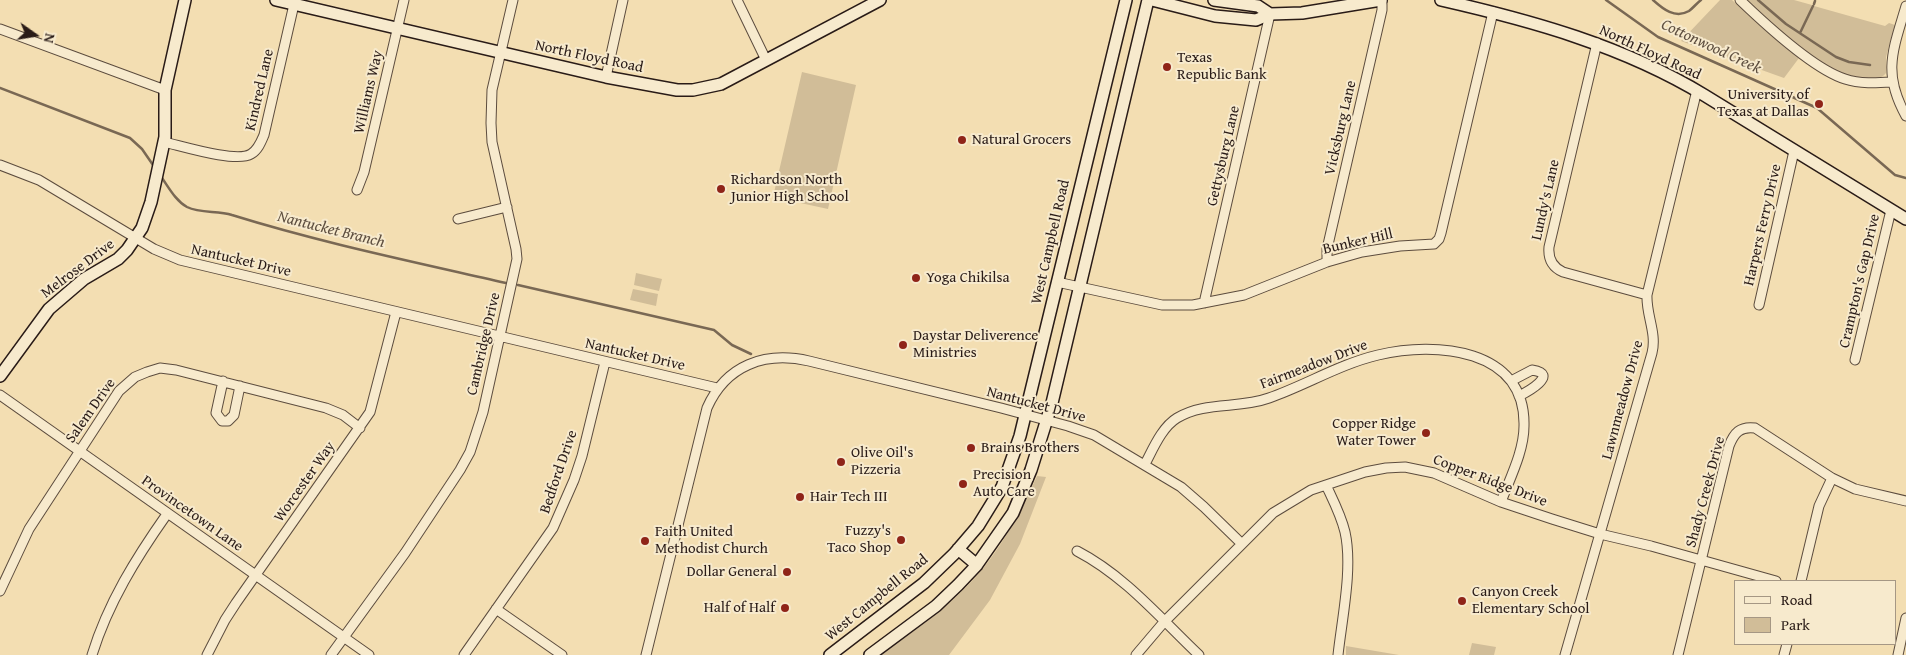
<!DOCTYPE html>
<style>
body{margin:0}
#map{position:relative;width:1906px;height:655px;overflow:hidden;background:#f3deb2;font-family:"Gentium Book Plus",serif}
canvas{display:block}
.legend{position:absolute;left:1734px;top:580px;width:162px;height:65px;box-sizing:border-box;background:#f7eacd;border:1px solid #a59784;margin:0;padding:6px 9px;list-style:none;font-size:15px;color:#291b17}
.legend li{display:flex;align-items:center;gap:10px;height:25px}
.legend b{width:25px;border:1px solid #a59784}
.north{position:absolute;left:10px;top:10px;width:50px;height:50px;-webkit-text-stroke:4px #f7eacd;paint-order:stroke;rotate:103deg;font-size:14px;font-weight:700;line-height:20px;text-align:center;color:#291b17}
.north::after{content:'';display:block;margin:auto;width:18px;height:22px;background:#291b17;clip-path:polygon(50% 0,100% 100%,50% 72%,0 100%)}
</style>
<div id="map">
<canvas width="1906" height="655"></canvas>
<ul class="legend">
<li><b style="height:6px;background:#f7eacd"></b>Road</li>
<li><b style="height:14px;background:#d1bd98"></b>Park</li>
</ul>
<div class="north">N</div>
</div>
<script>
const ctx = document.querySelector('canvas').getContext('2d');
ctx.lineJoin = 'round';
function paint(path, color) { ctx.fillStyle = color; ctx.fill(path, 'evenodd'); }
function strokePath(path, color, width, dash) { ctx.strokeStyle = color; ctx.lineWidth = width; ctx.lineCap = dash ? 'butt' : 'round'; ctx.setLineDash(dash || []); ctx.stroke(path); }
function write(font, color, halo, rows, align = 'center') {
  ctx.font = font + ' "Gentium Book Plus",serif'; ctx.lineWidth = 4; ctx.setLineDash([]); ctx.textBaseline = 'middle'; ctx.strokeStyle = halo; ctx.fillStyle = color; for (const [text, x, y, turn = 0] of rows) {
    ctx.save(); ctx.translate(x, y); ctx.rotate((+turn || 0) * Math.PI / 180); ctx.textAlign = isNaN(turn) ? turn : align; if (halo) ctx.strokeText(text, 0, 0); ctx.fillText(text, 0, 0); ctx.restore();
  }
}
const green = new Path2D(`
 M1720 0H1732L1761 27 1799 58 1784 78 1681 41Z
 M1746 0H1794L1812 5 1811 12 1814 6 1885 26 1889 23 1895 25 1886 57V73C1882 78 1878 78 1872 78 1828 81 1777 28 1746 0Z
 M802 72 856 85 828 209 773 197Z
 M636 273 662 279 659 291 634 285Z
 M633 289 658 294 656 306 630 300Z
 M1037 476 1046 477 1020 544 990 600 949 655H880C907 635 935 617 959 594 995 561 1017 519 1037 476Z
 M1472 643 1496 647 1494 655H1469Z
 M1346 646 1399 655H1346Z`);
const stream = new Path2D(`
 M1606 0 1658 37 1817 108 1895 175 1906 178
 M1653 0C1663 9 1675 19 1689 11 1693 8 1697 3 1701 0
 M1758 0 1786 24 1836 57 1849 62 1870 65
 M1814 4 1815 1
 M1800 33 1813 6
 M0 88 130 138 142 149 153 165
 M162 178C169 188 176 201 187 207 201 214 218 210 232 215 322 243 415 262 506 283
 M518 285 714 330 732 345 751 354`);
const street = new Path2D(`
 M737 0 766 60
 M1740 0C1765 24 1813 69 1845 79 1860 84 1876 83 1892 82
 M1906 6C1893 50 1882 73 1906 116
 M0 29 165 90
 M1597 43 1549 247C1548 258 1552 267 1563 272L1647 295
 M606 77 623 0
 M164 142C182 146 236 163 251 154 258 150 261 142 264 135L295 0
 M0 165 39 180 154 249 180 260 717 388
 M357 190 364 172 404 0
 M458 219 507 207
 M1327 262V249L1382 10V0
 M1057 282 1162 305H1193L1244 295 1327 262 1362 252 1400 246 1434 244 1439 239 1441 233 1493 12
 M1204 303 1270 14
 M1759 305 1794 151
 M1855 360 1891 210
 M223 381 216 413 222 421H228L234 415 240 386
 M1511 381 1532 370C1560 374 1527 392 1519 396
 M0 395 369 655
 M1145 464C1153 449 1162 427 1177 418 1205 401 1239 409 1269 398 1306 385 1340 364 1378 355 1435 341 1526 348 1524 426 1524 451 1510 478 1501 502
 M1326 485C1333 500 1341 515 1345 532 1353 568 1342 618 1338 655
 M1077 551C1125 576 1160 618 1199 655
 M1801 581 1819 506 1832 478
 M0 591 29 529 119 391 135 377 147 372 160 368 176 370 326 408 343 415 360 428
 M496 609 562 655
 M92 655C108 603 136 558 167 514
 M207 655 225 620 236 603 370 412 396 312
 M331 655 405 553 460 470 470 452 483 412 517 259 516 249 492 142 491 123 492 90 513 0
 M464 655 553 528 574 480 582 456 605 362
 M646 655 707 408C726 365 765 351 809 361L1001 408 1068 426 1094 435 1181 487 1204 507 1242 544
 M1136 655 1164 622 1273 513 1311 490 1365 472 1386 468 1405 467 1434 473 1501 502 1552 519 1600 534 1651 546 1776 581
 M1565 655 1652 353C1657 333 1646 315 1647 295L1697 90
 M1678 655 1729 446C1734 433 1740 426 1755 428L1832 478 1855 489 1906 501
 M1784 655 1787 644
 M1898 655 1906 618`);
const secondary = new Path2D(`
 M276 0 606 77 677 90H693L721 84 880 0
 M1152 0 1215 16 1256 20 1270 14 1302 13 1381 0
 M1214 0 1258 6 1270 14
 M1441 0C1533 21 1623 46 1704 95L1906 219
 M0 376 49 309 84 279 118 259 127 250 142 228 151 202 165 137V90L185 0
 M958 549 977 565
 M830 655 924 583 954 554 978 526 1002 487 1020 436 1126 0
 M870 655 936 606 958 585 976 566 1013 513 1031 470 1052 403 1148 0`);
const markers = [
 [1167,67,5,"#8f2418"],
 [1819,104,5,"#8f2418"],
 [962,140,5,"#8f2418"],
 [721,189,5,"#8f2418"],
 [916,278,5,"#8f2418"],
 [903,345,5,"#8f2418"],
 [1426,433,5,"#8f2418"],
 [971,448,5,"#8f2418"],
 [841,462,5,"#8f2418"],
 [963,484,5,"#8f2418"],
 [800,497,5,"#8f2418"],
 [901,540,5,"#8f2418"],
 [645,541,5,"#8f2418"],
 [787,572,5,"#8f2418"],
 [1462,601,5,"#8f2418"],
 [785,608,5,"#8f2418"]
];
const streetNames = [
 ["North Floyd Road",1650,53,25],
 ["North Floyd Road",589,57,12],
 ["Kindred Lane",260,90,-77],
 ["Williams Way",369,92,-77],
 ["Vicksburg Lane",1341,128,-77],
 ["Gettysburg Lane",1224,156,-77],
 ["Lundy's Lane",1546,200,-77],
 ["Harpers Ferry Drive",1763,225,-77],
 ["West Campbell Road",1051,242,-77],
 ["Bunker Hill",1358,242,-13],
 ["Nantucket Drive",241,261,13],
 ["Melrose Drive",78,269,-37],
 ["Crampton's Gap Drive",1860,281,-77],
 ["Cambridge Drive",484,344,-77],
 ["Nantucket Drive",635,355,13],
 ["Fairmeadow Drive",1314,365,-21],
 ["Lawnmeadow Drive",1623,400,-75],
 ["Nantucket Drive",1036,405,15],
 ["Salem Drive",91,411,-55],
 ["Bedford Drive",559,472,-71],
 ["Copper Ridge Drive",1490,481,21],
 ["Worcester Way",305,482,-55],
 ["Shady Creek Drive",1706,492,-75],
 ["Provincetown Lane",192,514,35],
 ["West Campbell Road",877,598,-39]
];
const poiNames = [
 ["Texas",1177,58],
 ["Republic Bank",1177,75],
 ["University of",1809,95,"right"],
 ["Texas at Dallas",1809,112,"right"],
 ["Natural Grocers",972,140],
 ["Richardson North",731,180],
 ["Junior High School",731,197],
 ["Yoga Chikilsa",926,278],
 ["Daystar Deliverence",913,336],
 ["Ministries",913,353],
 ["Copper Ridge",1416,424,"right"],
 ["Water Tower",1416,441,"right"],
 ["Brains Brothers",981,448],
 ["Olive Oil's",851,453],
 ["Pizzeria",851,470],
 ["Precision",973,475],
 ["Auto Care",973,492],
 ["Hair Tech III",810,497],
 ["Fuzzy's",891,531,"right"],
 ["Taco Shop",891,548,"right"],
 ["Faith United",655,532],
 ["Methodist Church",655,549],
 ["Dollar General",777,572,"right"],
 ["Canyon Creek",1472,592],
 ["Elementary School",1472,609],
 ["Half of Half",775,608,"right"]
];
const waterNames = [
 ["Cottonwood Creek",1711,47,25],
 ["Nantucket Branch",331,230,14]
];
paint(green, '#d1bd98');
strokePath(stream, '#796854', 2.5);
strokePath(street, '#5c4c3e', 11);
strokePath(secondary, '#291b17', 14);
strokePath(street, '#f7eacd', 9);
strokePath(secondary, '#f7eacd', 11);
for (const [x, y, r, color] of markers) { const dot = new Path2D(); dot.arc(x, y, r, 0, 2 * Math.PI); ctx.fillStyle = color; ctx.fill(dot); strokePath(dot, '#f7eacd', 2); }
write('15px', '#291b17', '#f7eacd', streetNames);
write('15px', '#291b17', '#f7eacd', poiNames, 'left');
write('italic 16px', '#5e4f40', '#f7eacd', waterNames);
</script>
